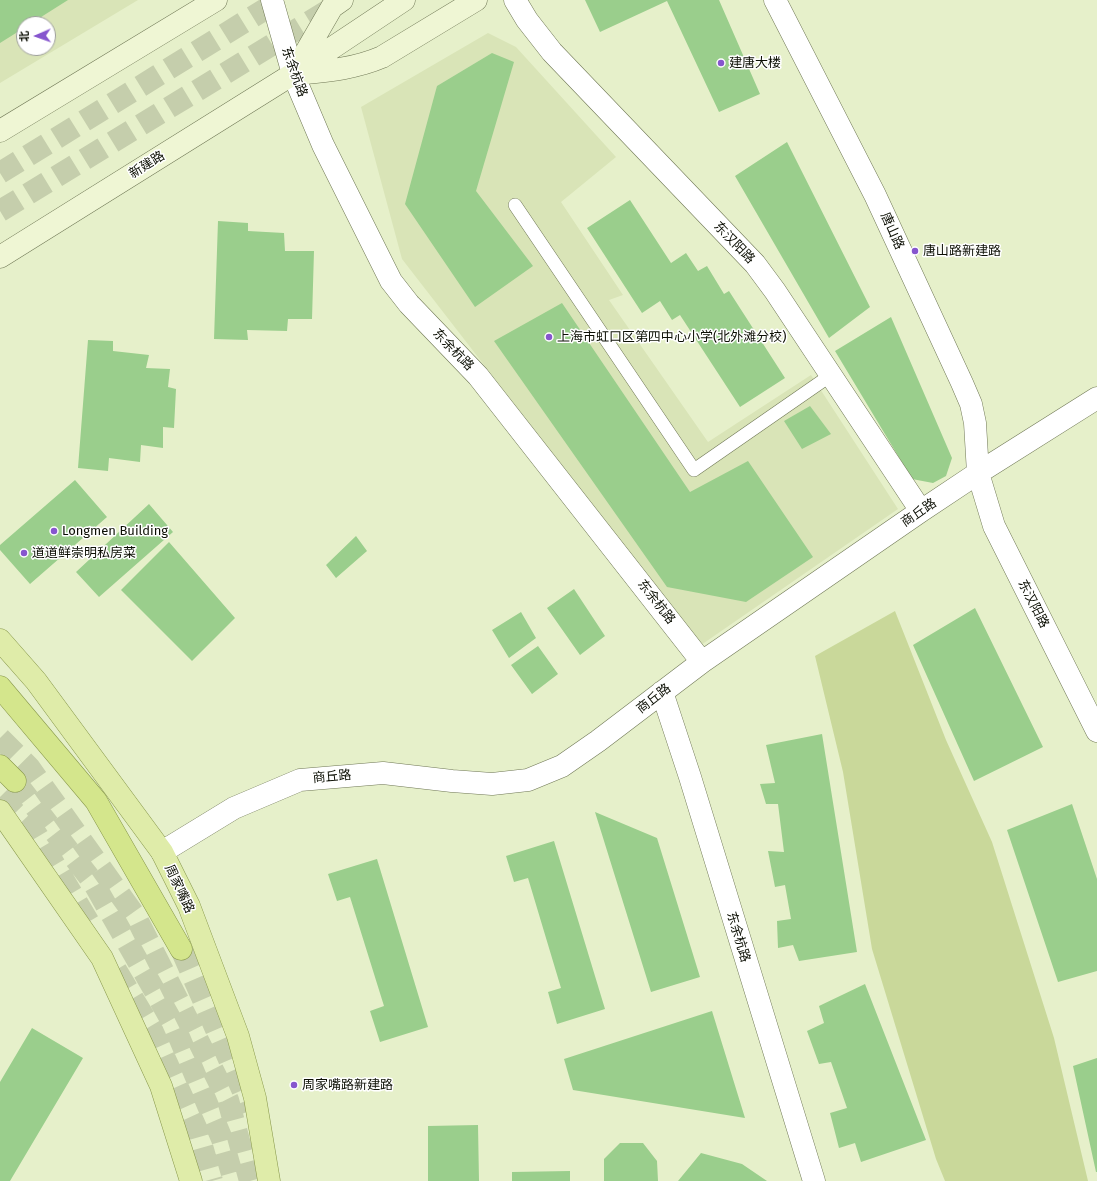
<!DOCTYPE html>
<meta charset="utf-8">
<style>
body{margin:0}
#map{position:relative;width:1097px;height:1181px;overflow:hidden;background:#e6f0ca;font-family:"Fira Sans","Noto Sans SC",sans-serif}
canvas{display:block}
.north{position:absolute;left:16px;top:16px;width:40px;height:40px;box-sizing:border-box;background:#fff;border:1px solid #9e9f9b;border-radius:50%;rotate:268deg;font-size:11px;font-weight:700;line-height:16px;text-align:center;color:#0c0f04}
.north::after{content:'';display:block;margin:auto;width:14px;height:18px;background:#8655ce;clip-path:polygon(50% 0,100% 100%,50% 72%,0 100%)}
</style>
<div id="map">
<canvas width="1097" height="1181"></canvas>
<div class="north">北</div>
</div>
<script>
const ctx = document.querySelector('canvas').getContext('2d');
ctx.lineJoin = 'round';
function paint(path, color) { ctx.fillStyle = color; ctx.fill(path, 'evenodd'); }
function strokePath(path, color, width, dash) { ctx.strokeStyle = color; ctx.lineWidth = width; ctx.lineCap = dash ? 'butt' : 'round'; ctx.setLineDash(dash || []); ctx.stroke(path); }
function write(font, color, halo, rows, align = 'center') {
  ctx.font = font + ' "Fira Sans","Noto Sans SC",sans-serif'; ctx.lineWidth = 3; ctx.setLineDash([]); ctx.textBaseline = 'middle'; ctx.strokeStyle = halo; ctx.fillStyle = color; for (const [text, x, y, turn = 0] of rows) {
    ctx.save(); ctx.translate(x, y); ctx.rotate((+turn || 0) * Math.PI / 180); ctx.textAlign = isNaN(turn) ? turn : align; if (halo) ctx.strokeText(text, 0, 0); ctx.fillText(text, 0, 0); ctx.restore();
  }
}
const built = new Path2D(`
 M0 0H138L0 83ZM24 24H48V48H24Z
 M488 33 516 47 616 157 561 202 623 295 609 300 708 442 811 375 898 509 701 645 402 259 361 107Z`);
const green = new Path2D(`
 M895 611 946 740 992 842 1054 1038 1088 1181H945L936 1159 872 949 843 772 815 656Z`);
const building = new Path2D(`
 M0 0H68L30 24H24V28L0 43Z
 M585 0H719L760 94 719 112 667 1 600 32Z
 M492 53 514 62 476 191 533 266 475 307 405 204 437 86Z
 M787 142 870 307 829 338 735 176Z
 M630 200 671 263 686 253 698 271 707 266 724 294 729 291 785 378 740 407 680 315 672 320 660 301 642 313 587 228Z
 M218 221 248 223V231L284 233 285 251H314L312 319H288L287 331 247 330 248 340 214 339Z
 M562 303 690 492 748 461 813 557 746 602 667 587 494 341Z
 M891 317 952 458 946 476 933 483 912 479 835 351Z
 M88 340 113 341V351L149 355 146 368 170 369 168 387 176 389 174 428 163 427V448L141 445 140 462 109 458 108 471 78 468Z
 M810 406 831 434 802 449 784 421Z
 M75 480 107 517 30 584 0 550V545Z
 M149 504 173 532 99 597 76 572Z
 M356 536 367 551 336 578 326 565Z
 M169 542 235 618 192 661 121 590Z
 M574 589 605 636 580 655 547 608Z
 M975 608 1043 747 974 781 913 645Z
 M521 612 536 638 509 658 492 630Z
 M538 646 558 674 532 694 511 665Z
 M822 734 857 952 799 961 793 945 778 948 777 921 791 919 785 885 775 887 768 851 784 852 778 804H766L760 784 775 783 766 745Z
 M1072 804 1097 879V971L1058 982 1007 830Z
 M595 812 657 838 700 977 651 992Z
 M554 841 605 1009 557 1024 548 992 561 988 528 878 514 882 506 856Z
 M377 859 428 1027 380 1042 370 1011 384 1006 350 897 337 901 328 874Z
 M865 984 926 1140 861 1162 855 1143 839 1148 830 1113 847 1108 831 1062 819 1064 807 1031 824 1023 819 1006Z
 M712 1011 745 1118 573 1090 564 1059Z
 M32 1028 83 1058 10 1181H0V1082Z
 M1097 1058V1172H1096L1073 1066Z
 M478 1125 479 1181H428V1126Z
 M620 1143H643L657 1161 658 1181H604V1159Z
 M701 1153 742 1164 767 1181H678Z
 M570 1171V1181H512V1172Z`);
const secondaryTunnel = new Path2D(`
 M0 173 280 0
 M0 211 337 5`);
const trunkTunnel = new Path2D(`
 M0 738 29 767 136 917 228 1100 250 1181
 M15 781 93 882 174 1025 222 1139 234 1181
 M0 797 37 835 91 926
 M181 949 251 1110
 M116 970 153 1032 198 1132 212 1181`);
const service = new Path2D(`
 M515 205 694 470 831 375`);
const minor = new Path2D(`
 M272 0 293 74`);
const tertiary = new Path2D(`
 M515 0 527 20 552 52 755 264 775 291 921 511
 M775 0 875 195 962 383 971 404 975 423 978 473 994 526 1097 731
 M293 74 323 145 391 281 409 304 478 376 702 662
 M662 692 690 777 814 1181
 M162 852 234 808 300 780 383 773 452 781 492 784 528 780 562 766 598 741 702 662 921 511 978 473 1097 398`);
const secondary = new Path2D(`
 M295 71 332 7 342 0
 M296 74C326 71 354 69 382 57L476 0
 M0 131 216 0
 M0 257 293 74 404 0`);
const primary = new Path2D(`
 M0 640 36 681 162 852 189 906 238 1036 255 1098 269 1181
 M0 811 102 958 161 1086 191 1181`);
const trunk = new Path2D(`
 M0 687 96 801 181 949
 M0 766 15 781`);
const markers = [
 [721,63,4,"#8655ce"],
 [915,251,4,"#8655ce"],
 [549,337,4,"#8655ce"],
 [54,531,4,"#8655ce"],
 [24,553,4,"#8655ce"],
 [294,1085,4,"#8655ce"]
];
const poiNames = [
 ["建唐大楼",729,63],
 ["唐山路新建路",923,251],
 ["上海市虹口区第四中心小学(北外滩分校)",557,337],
 ["Longmen Building",62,531],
 ["道道鲜崇明私房菜",32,553],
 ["周家嘴路新建路",302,1085]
];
const streetNames = [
 ["东余杭路",294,72,70],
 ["新建路",147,165,-32],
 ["唐山路",892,231,66],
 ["东汉阳路",734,243,46],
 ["东余杭路",453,350,46],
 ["商丘路",919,513,-34],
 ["东余杭路",656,602,52],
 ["东汉阳路",1033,604,63],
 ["商丘路",654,699,-38],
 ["商丘路",332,777,-5],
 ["周家嘴路",179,889,65],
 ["东余杭路",738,937,73]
];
paint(built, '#d9e4b7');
paint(green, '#c9d89a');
paint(building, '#9ace8c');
strokePath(secondaryTunnel, '#c5ceac', 22, [22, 11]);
strokePath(trunkTunnel, '#c5ceac', 22, [22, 11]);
strokePath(service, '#6f7755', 14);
strokePath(minor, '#6f7755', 23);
strokePath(tertiary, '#6f7755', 23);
strokePath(secondary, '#6f7755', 23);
strokePath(primary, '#87974a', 23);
strokePath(trunk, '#87974a', 23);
strokePath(service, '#fff', 13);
strokePath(minor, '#fff', 22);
strokePath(tertiary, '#fff', 22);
strokePath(secondary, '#eff6d4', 22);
strokePath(primary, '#dfeca9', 22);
strokePath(trunk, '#d4e68c', 22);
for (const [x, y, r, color] of markers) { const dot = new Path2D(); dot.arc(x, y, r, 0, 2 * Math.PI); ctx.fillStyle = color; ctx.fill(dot); strokePath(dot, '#fff', 1.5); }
write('13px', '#0c0f04', '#fff', poiNames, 'left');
write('13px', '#0c0f04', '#fff', streetNames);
</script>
